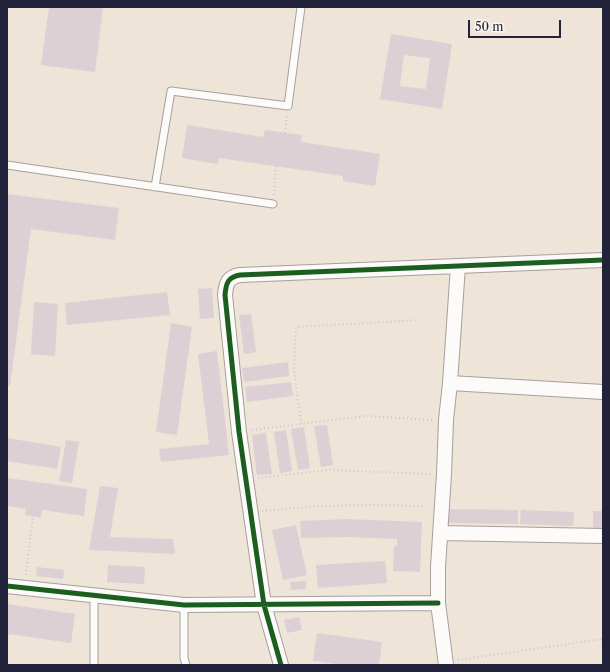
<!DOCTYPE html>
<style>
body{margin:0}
#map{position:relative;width:610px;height:672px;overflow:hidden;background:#eee4d7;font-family:"Libre Caslon Text",serif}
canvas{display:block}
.frame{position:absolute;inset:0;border:8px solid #22223b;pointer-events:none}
.scale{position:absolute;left:468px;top:20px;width:93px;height:18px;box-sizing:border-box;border:2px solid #22223b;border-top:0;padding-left:5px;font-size:12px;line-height:14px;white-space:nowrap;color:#22223b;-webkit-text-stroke:3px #fbf7ec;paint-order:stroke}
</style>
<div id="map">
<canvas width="610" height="672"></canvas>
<div class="frame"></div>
<div class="scale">50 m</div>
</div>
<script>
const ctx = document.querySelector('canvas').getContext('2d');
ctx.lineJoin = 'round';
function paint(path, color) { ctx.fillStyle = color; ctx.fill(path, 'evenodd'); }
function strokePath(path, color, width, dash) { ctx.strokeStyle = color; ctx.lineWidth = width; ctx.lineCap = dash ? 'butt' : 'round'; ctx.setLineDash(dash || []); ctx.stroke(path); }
const building = new Path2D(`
 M49 7H103L95 72 41 65Z
 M391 34 452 44 442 109 380 99ZM404 55 430 58 426 89 400 86Z
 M187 125 263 137 265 130 302 135 301 142 380 154 375 186 343 181V176L219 158 218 164 182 158Z
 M7 194 119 208 115 240 31 229 10 386H7Z
 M212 288 214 318 200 319 198 289Z
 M167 292 170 315 67 325 65 303Z
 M34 302 58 304 55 356 31 354Z
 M251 314 256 352 244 354 239 315Z
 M171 323 192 327 177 435 156 432Z
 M217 351 229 455 161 462 159 449 209 444 198 354Z
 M288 362 289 376 244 382 242 368Z
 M291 382 293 396 247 402 245 387Z
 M327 425 333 465 321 467 314 426Z
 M304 427 310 468 298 470 291 429Z
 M286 430 292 471 280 473 274 432Z
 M266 433 272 474 257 475 252 435Z
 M7 438 61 447 57 469 7 461Z
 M66 440 79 442 72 483 59 481Z
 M7 478 87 489 84 516 42 510 41 518 25 515 26 509 7 506Z
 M100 486 118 488 110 537 173 539 175 554 89 550Z
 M448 509 518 510V524L448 523Z
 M521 510 574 512 573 526 520 524Z
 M593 511H603V528H593Z
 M347 519 422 522 420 572 393 571 394 546H397V539L347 537 301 538 300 521Z
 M296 525 307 575 283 580 272 530Z
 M385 561 387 583 318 588 316 565Z
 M108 565 145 567 144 584 107 582Z
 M37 567 64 570 63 579 36 576Z
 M306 581V589L291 590 290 582Z
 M7 604 75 614 71 643 9 634 7 640Z
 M299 617 302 630 287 633 284 620Z
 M317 633 382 642 379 665H345L313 661Z`);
const path = new Path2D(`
 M285 133 287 115
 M274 195 276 166
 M301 424 294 370 296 327 420 320
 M252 430 367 416 433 420
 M258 478 329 470 431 474
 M262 511 319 506 375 505 423 506
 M26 575 33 516
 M458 660 603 639`);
const lane = new Path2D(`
 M7 165 273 204
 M155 187 171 91 288 106 301 7
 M184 605V658L186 665
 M94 665V596`);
const street = new Path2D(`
 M450 383 603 392
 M440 533 603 536
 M7 586 184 605 438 603
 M281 665 264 605 239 432 225 295C226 283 228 277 240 275L603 260
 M446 665 438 603V567L444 474 446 420 450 383 458 266`);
const cycleway = new Path2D(`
 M7 586 184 605 438 603
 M281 665 264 605 239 432 225 295C226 283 228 277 240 275L603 260`);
paint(building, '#dcd0d5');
strokePath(lane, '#a6a09c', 9);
strokePath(street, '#a6a09c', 16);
strokePath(path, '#cac8c7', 2, [1, 3]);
strokePath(lane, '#fcfbf9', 7);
strokePath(street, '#fcfbf9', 14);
strokePath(cycleway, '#1b5e20', 5);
</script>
